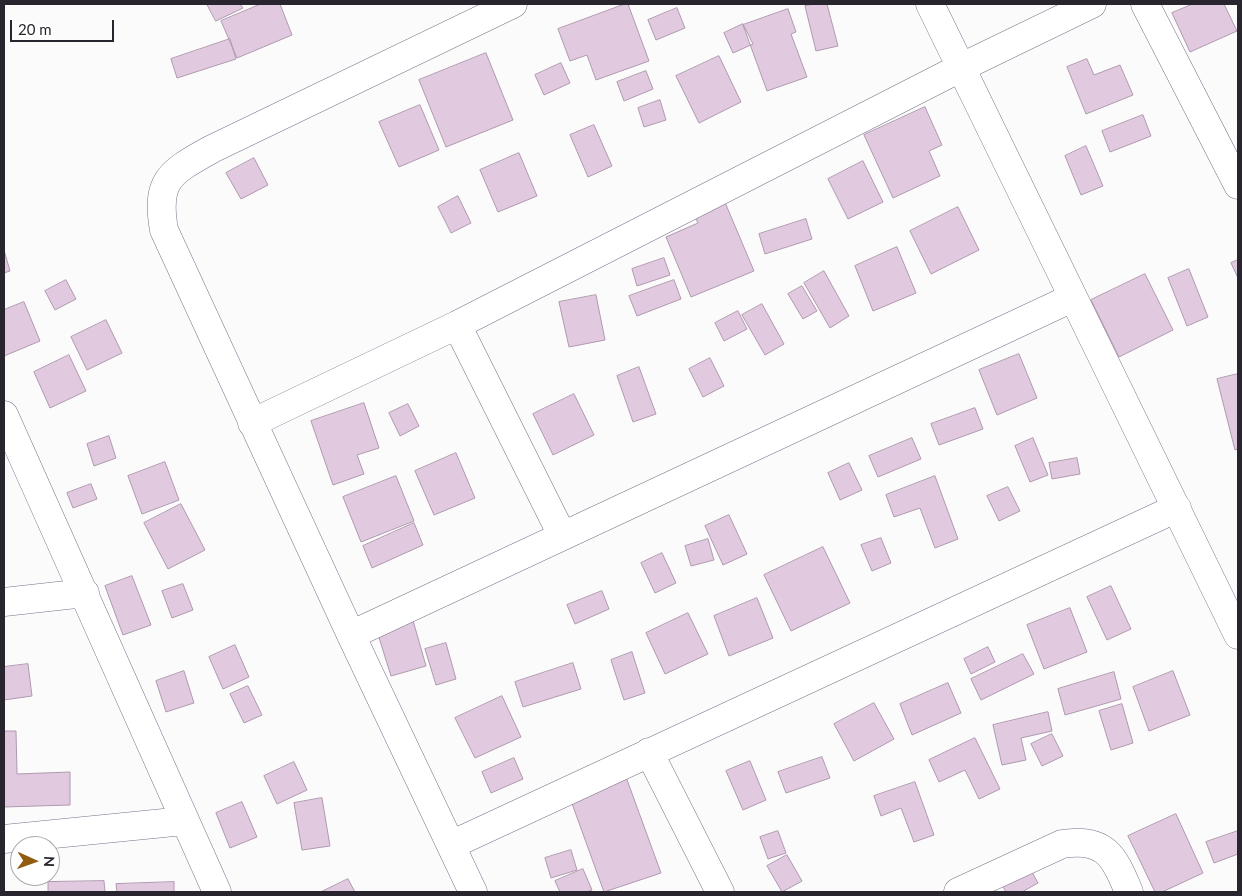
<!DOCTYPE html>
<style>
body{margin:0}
#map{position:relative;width:1242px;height:896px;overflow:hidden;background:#fbfbfb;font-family:Lato,sans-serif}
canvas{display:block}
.frame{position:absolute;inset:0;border:5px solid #29252f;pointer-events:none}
.north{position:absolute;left:10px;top:836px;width:50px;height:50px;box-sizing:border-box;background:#fff;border:1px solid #a9a8ac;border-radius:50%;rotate:92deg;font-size:14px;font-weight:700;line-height:20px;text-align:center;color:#29252f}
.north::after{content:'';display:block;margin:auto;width:18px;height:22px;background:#915c10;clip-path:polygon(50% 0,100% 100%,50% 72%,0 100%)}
.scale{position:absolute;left:10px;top:20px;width:104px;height:22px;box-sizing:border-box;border:2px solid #29252f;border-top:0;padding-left:6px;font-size:15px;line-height:18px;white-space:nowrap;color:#29252f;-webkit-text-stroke:4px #fff;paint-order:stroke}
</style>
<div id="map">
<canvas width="1242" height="896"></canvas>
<div class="frame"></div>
<div class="north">N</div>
<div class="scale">20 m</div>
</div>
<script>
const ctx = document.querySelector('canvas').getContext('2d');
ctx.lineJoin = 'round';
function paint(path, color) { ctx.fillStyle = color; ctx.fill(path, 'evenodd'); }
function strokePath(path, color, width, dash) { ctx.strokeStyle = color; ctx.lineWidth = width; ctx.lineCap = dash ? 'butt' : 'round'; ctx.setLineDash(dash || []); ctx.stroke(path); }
const building = new Path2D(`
 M207 4H240L243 8 216 21Z
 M261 4H280L292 35 237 58 221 21Z
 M625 4H628L649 61 596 80 587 55 570 61 558 29Z
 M815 4H827L838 46 816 51 805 6Z
 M1193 4H1224L1237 31 1190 52 1172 13Z
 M677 8 685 28 656 40 648 20Z
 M788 9 796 32 791 34 807 77 767 91 743 25Z
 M743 24 753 44 733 53 724 33Z
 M230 39 236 59 177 78 171 59Z
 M486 53 513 120 446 147 419 80Z
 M719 56 741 102 699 123 676 76Z
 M1087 59 1094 75 1120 65 1133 95 1086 114 1067 67Z
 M561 63 570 83 544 95 535 75Z
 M646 71 653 89 624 101 617 82Z
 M660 100 666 120 644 127 638 108Z
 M420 105 439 150 399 167 379 122Z
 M925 107 942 145 929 151 940 176 893 198 864 135Z
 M1143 115 1151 136 1110 152 1102 131Z
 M594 125 612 166 588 177 570 135Z
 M1086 146 1103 186 1081 195 1065 156Z
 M519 153 537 196 498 212 480 170Z
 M254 158 268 185 241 199 226 173Z
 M863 161 883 202 848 219 828 179Z
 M458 196 471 223 451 233 438 207Z
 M724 200 754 271 691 297 666 237 698 223 693 213Z
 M958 207 979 250 931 274 910 231Z
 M806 219 812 239 765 254 759 234Z
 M897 247 916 293 873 311 855 266Z
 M4 250 10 271 4 273Z
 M664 258 670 275 637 286 632 269Z
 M1238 260V278L1231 263Z
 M1189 269 1208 317 1187 326 1168 278Z
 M824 271 849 316 830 328 804 283Z
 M1145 274 1173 330 1119 357 1091 300Z
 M66 280 76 299 55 310 45 291Z
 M674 280 681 299 637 316 629 296Z
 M802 286 817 311 803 319 788 294Z
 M596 295 605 340 569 347 559 302Z
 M24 302 40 341 4 356V310Z
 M762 304 784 344 765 355 742 315Z
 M738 311 747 329 724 341 715 323Z
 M106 320 122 353 87 370 71 337Z
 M1019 354 1037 398 997 415 979 370Z
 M69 355 86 391 50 408 34 372Z
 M710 358 724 386 703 397 689 369Z
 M639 367 656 414 633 422 617 376Z
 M1238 374V449L1235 450 1217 379Z
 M574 394 594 435 553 455 533 414Z
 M364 403 379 448 357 455 364 474 333 485 311 421Z
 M408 404 419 426 400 436 389 413Z
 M975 408 983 429 939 445 931 424Z
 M109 436 116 458 94 466 87 444Z
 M912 438 921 459 878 477 869 456Z
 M1033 438 1048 475 1030 482 1015 446Z
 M456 453 475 498 434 515 415 471Z
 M1077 458 1080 474 1052 479 1049 463Z
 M165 462 179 500 142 514 128 476Z
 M849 463 862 490 840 500 828 473Z
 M396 476 414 521 361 542 343 497Z
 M935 476 958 539 935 548 920 508 894 517 886 495Z
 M91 484 97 499 73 508 67 493Z
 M1008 487 1020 511 999 521 987 496Z
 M181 504 205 550 168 569 144 523Z
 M729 515 747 554 723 565 705 526Z
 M414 523 423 545 372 568 363 546Z
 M881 538 891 563 872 571 861 545Z
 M708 539 714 560 691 566 685 546Z
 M823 547 850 603 791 631 764 575Z
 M662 553 676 583 655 593 641 563Z
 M132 576 151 625 123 635 105 586Z
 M183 584 193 610 172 618 162 591Z
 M1111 586 1131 629 1107 640 1087 597Z
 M602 591 609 609 575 624 567 605Z
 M757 598 773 638 729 656 714 616Z
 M1070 608 1087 652 1044 669 1027 625Z
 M688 613 708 654 665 674 646 633Z
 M412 617 426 666 391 676 376 628Z
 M446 643 456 679 436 685 425 649Z
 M235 645 249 677 223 689 209 657Z
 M988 647 995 662 971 674 964 659Z
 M632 652 645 693 624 700 611 660Z
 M1023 654 1034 674 981 700 971 679Z
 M573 663 581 689 523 707 515 682Z
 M28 664 32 696 4 700V667Z
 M184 671 194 703 166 712 156 681Z
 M1173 671 1190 715 1149 731 1133 687Z
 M1114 672 1121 699 1065 715 1058 689Z
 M948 683 961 713 912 735 900 704Z
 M248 686 262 715 244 723 230 694Z
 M502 696 521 737 475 758 455 718Z
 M874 703 894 739 854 761 834 724Z
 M1122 704 1133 743 1111 750 1099 711Z
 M1048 712 1052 731 1021 738 1026 760 1002 765 993 725Z
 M4 731H16L17 774 70 772V805L4 807Z
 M1052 734 1063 756 1042 766 1031 744Z
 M975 738 1000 789 979 799 965 770 939 782 929 760Z
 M822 757 830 778 786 793 778 772Z
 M514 758 523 779 491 793 482 772Z
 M750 761 766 800 743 810 726 771Z
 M294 762 307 790 277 804 264 776Z
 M626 777 661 873 604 892 570 798Z
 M915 782 934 835 914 842 901 808 881 816 874 796Z
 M322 798 330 846 302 850 294 803Z
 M242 802 257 837 230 848 216 813Z
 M1176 814 1203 873 1162 892H1155L1128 836Z
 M778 831 786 853 768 859 760 837Z
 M1238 831V854L1214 863 1206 842Z
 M571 850 577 870 551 878 545 858Z
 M787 855 802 881 782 892 767 866Z
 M1028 865 1038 883 1022 892H1006L999 880Z
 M583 869 592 890 586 892H560L555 881Z
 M348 879 355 892H321Z
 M104 881 105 892H48V882Z
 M174 882V892H117L116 884Z`);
const minor = new Path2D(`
 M930 4 1238 635
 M1145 4 1238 185
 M457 325 562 535
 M4 415 217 892
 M252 423 457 325 962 67 1092 4
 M4 602 85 593
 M351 635 1072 298
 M649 752 720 892
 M4 839 184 821
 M451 845 1177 508
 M473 892 351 635 164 230C155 179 171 172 212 149L513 4
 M958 892 1062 844C1105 837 1114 856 1129 892`);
paint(building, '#e1c9e0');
strokePath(building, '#b099ae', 1);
strokePath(minor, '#7a708a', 29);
strokePath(minor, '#fff', 28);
</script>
